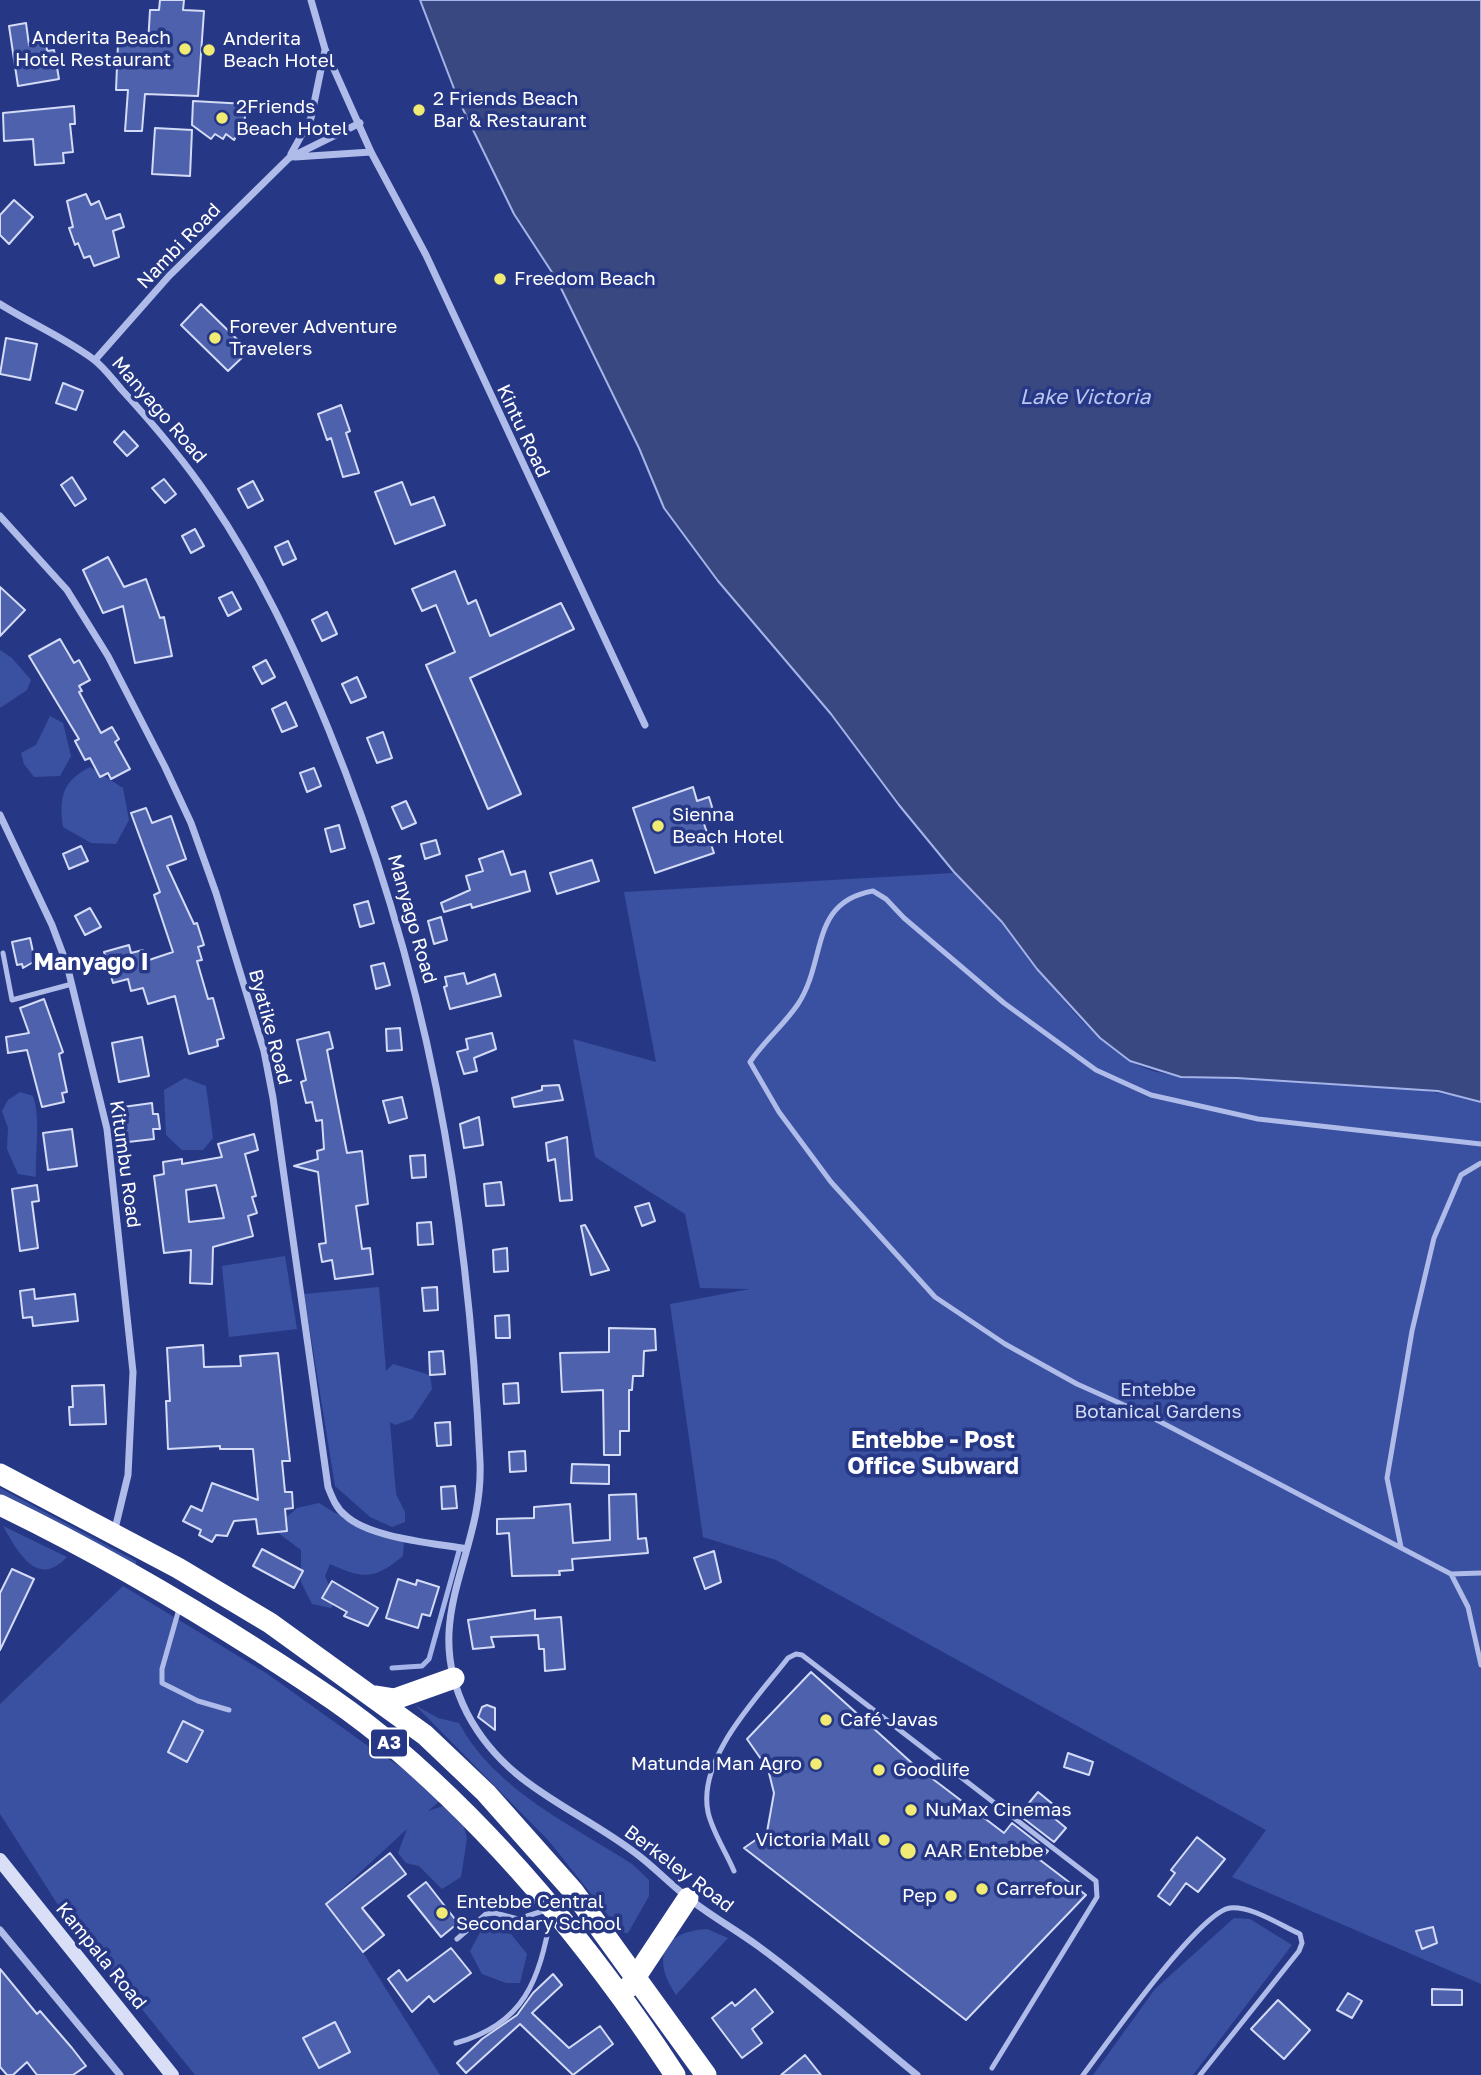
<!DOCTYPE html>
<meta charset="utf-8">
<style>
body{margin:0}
canvas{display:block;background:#263885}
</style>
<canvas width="1481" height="2075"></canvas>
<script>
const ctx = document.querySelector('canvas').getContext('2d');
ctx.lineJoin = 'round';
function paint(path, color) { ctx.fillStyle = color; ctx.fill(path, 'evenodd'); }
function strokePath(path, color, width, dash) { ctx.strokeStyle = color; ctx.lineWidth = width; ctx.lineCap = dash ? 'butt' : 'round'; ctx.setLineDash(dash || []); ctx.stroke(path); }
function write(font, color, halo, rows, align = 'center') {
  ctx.font = font + ' "Golos Text",sans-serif'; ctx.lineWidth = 7; ctx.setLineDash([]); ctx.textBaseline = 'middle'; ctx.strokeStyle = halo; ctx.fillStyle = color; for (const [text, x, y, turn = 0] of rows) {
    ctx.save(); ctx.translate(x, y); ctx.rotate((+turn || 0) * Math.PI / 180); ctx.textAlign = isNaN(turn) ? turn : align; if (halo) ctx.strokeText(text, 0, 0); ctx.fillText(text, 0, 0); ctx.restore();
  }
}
const green = new Path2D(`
 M0 650 12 658 31 680 27 690 0 708Z
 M50 716 63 723 71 756 60 776 34 777 24 764 21 753 36 745Z
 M90 767 123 788 129 820 116 844 91 843 63 827C59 798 62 781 90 767Z
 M954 873C970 889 988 905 1002 923 1041 970 1076 1026 1128 1060 1162 1081 1205 1076 1243 1078 1322 1083 1404 1082 1481 1102V1984L1232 1877 1266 1830 776 1560 703 1537 670 1304 750 1289 700 1288 685 1214 595 1157 573 1039 656 1062 624 892Z
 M185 1078 206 1086 213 1138 203 1150H182L166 1135 164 1090Z
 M20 1092 33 1096C41 1119 35 1151 36 1177L18 1174 7 1149 8 1128 2 1111 8 1100Z
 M285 1256 297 1329 229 1337 222 1266Z
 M379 1287 386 1371 393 1364 430 1375 432 1389 412 1419 395 1425 390 1422 396 1494 405 1512V1522L392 1527 370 1517 335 1486 304 1294Z
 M0 1488 136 1561V1564L132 1566 0 1497Z
 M319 1503 335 1513 404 1541 403 1556C374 1580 363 1579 330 1564L325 1576 336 1601 331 1608 312 1604 301 1582V1550L273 1529 297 1508Z
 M3 1526 67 1557C37 1589 18 1552 3 1526Z
 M123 1586 266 1673 368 1746 446 1796 428 1811 443 1806 459 1809 467 1838 461 1877 442 1889 419 1866 406 1863 398 1853 407 1829 330 1900 440 2075H195L58 1905 0 1814V1704Z
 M415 1705 438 1718 459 1723C495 1790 570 1824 632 1864L649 1880V1896L628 1933H622L549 1841Z
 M1234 1918 1250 1919 1292 1945 1193 2075H1093L1155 1989Z
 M482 1929 511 1934 527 1954 520 1983H506L482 1974 470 1951Z
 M707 1929 728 1938 676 1995C652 1959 661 1932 707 1929Z`);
const water = new Path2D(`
 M420 0H1481V1102L1438 1091 1237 1078 1181 1077 1130 1061 1100 1038 1037 969 1002 922 954 872 899 805 831 714 718 581 664 508 639 448 557 280 514 214 458 99Z`);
const stream = new Path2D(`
 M392 1668 422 1666 429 1659 459 1551`);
const building = new Path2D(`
 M160 0H184L183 10 204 11 198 96 145 94 142 131H125L128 90H116L118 43 148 44 150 10H159Z
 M26 23 29 45 46 42 47 51 54 50 59 79 18 86 9 26Z
 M193 101 246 104 244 128 240 136 237 135 234 140 226 134 223 139 215 134 211 139 192 125Z
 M74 106 75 124H70L73 152 63 153 64 163 35 165 33 139 4 141 3 113Z
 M155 128 192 130 190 176 152 174Z
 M86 194 91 205 99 201 106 219 120 214 124 227 113 231 119 257 94 266 90 256 84 258 78 243 75 245 69 228 73 227 67 201Z
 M14 200 33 217 9 244 0 235V215Z
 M201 304 249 351 228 371 181 325Z
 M6 338 37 344 30 380 0 374Z
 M63 383 83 391 76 410 56 403Z
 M341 405 350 431 346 433 359 473 343 477 331 438 327 440 318 414Z
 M124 431 138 446 127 456 114 442Z
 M72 477 86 499 75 506 61 485Z
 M164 479 176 494 165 503 152 488Z
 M253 481 263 500 248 508 238 489Z
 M402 482 411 505 434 497 445 525 395 544 375 492Z
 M195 529 204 546 191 553 182 536Z
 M288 541 296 559 283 565 275 547Z
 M108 557 124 587 146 579 160 618 164 617 172 656 135 663 123 606 103 613 83 570Z
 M455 571 468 604 476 600 490 636 561 603 574 629 470 678 521 794 488 809 426 665 455 652 436 605 422 611 412 589Z
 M0 587 25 610 0 636Z
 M232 592 241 609 228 616 219 598Z
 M327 612 337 634 322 641 312 620Z
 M60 639 74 663 79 660 90 680 79 686 82 691 79 692 101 733 112 727 119 739 115 742 130 769 111 779 108 773 100 777 90 758 85 760 75 741 79 739 29 656Z
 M266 660 275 677 262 684 253 667Z
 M357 677 366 697 351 703 342 684Z
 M286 702 297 726 282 732 272 709Z
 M383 732 392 758 377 763 367 738Z
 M314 768 321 786 307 792 300 773Z
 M693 787 697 801 709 797 715 817 703 821 714 853 655 873 633 808Z
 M406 801 416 823 402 829 392 807Z
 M146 808 152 823 171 816 186 859 167 866 194 924 197 923 204 945 198 947 202 960 197 961 208 999 213 998 224 1038 217 1040 218 1046 189 1054 175 996 148 1004 143 988 131 991 128 979 113 983 104 952 129 945 131 953 143 950 146 961 173 952 154 895 160 892 131 813Z
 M339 825 345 848 331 852 325 829Z
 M436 840 440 854 425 859 421 844Z
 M81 846 88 861 69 869 63 854Z
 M503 851 511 875 525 871 530 891 472 908 471 904 444 912 441 903 470 890 466 876 483 871 479 859Z
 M592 860 599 881 557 894 550 873Z
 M368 901 374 923 360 927 354 905Z
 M90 908 101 927 85 935 75 916Z
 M441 917 447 940 434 944 428 921Z
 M30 938 35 961 23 968 22 964 17 965 12 942Z
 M384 963 390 985 376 989 371 966Z
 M464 973 467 984 495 974 501 996 450 1009 444 987 447 986 445 977Z
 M44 999 63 1052 59 1054 67 1092 62 1093 64 1102 42 1107 27 1050 8 1053 6 1037 29 1033 20 1008Z
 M400 1028 402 1050 387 1051 386 1029Z
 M329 1032 333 1048 327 1050 347 1153 362 1151 368 1204 356 1206 362 1249 370 1248 373 1274 335 1279 332 1260 322 1262 319 1244 326 1243 318 1172 294 1166 318 1159 317 1151 324 1149 322 1120 316 1121 312 1102 306 1103 301 1082 306 1080 297 1040Z
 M492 1033 496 1049 474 1058 477 1071 464 1074 457 1052 468 1049 466 1039Z
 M142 1037 149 1076 119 1082 112 1043Z
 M559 1085 563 1100 514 1107 512 1098 542 1090V1086Z
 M402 1097 407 1118 389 1123 383 1101Z
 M152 1103 153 1114H158L160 1129H153L154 1139 128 1142 123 1107Z
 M479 1117 483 1145 464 1148 460 1124Z
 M72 1129 77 1166 48 1170 43 1133Z
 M254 1134 258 1150 245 1154 256 1196 252 1197 257 1213 248 1216 253 1236 213 1247 212 1284 190 1283 191 1250 164 1253 154 1176 164 1174 163 1162 182 1159V1164L222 1157 218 1144ZM216 1185 224 1218 189 1222 186 1190Z
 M567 1137 572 1200 560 1201 555 1159 548 1161 546 1143Z
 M425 1155 426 1177 412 1178 410 1156Z
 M501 1182 504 1205 486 1206 484 1184Z
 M37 1185 39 1201 32 1202 38 1248 20 1251 12 1189Z
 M649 1203 655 1221 642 1226 635 1207Z
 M431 1222 433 1244 418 1245 417 1223Z
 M585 1225 609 1270 591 1275 581 1226Z
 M507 1248 508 1271 494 1272 493 1250Z
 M437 1287 438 1310 424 1311 422 1288Z
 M34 1289 35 1299 75 1294 78 1321 33 1326 32 1317 23 1318 20 1291Z
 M509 1315 510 1338H496L495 1316Z
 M609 1328 655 1329 656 1350 644 1351 643 1376H633L632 1390H629V1431H620V1455H604L603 1390 562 1392 560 1353 609 1352Z
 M203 1345 204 1367 241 1366 240 1356 278 1353 290 1461H282L285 1492H292L293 1508 285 1509 287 1531 258 1534 256 1519 234 1521 227 1536 216 1535 212 1542 199 1535 201 1530 183 1521 191 1506 202 1511 212 1483 258 1500 253 1449H220V1446L168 1449 166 1401H170L167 1348Z
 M443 1351 445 1374 430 1375 429 1352Z
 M518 1383 519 1403 504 1404 503 1384Z
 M104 1385 106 1424 70 1425 69 1407H73L72 1386Z
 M450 1422 451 1445 437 1446 435 1423Z
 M525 1451 526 1471 510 1472 509 1452Z
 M572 1464 609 1465V1484L571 1483Z
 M455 1486 457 1508 442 1509 441 1487Z
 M636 1494 638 1539 646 1538 648 1553 572 1559 573 1570 559 1571 560 1575 512 1576 509 1533 497 1534V1519L534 1518V1507L570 1504 573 1543 610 1540 609 1495Z
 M262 1549 303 1571 294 1588 253 1566Z
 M714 1551 721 1582 705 1589 694 1558Z
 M12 1569 34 1579 0 1650V1593Z
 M398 1579 416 1585 417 1580 439 1587 430 1616 422 1614 418 1628 386 1618Z
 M332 1581 378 1608 368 1626 344 1616 347 1612 322 1598Z
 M535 1610V1619L561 1617 565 1669 545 1671 544 1649H539L538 1635 491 1637 494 1647 473 1649 468 1620Z
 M811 1672 913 1764 1004 1833 1012 1823 1048 1851 1040 1860 1086 1895 966 2020 744 1848 767 1832 774 1793 768 1769 747 1739Z
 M487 1705 495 1708V1730L478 1717 482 1707Z
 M183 1721 203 1731 187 1762 168 1752Z
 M1068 1753 1093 1762 1089 1775 1064 1767Z
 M1038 1792 1054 1805 1048 1813 1066 1828 1054 1842 1019 1815Z
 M1197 1837 1225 1859 1198 1892 1186 1883 1170 1905 1158 1896 1175 1873 1171 1870Z
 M390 1853 406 1874 362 1908 384 1935 363 1952 326 1904Z
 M426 1882 458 1923 441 1937 408 1896Z
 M1433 1927 1437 1943 1422 1949 1416 1931Z
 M451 1948 471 1973 434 2002 429 1996 412 2012 388 1979 399 1970 407 1981Z
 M0 1969 37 2014 40 2011 72 2048 86 2066 73 2075H37L27 2062 13 2075H7L0 2067Z
 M553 1974 562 1985 532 2013 569 2048 600 2026 613 2044 573 2075 520 2024 466 2073 457 2063 482 2039 517 2015 533 1993Z
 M755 1989 773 2012 752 2029 762 2043 742 2058 712 2018 732 2002 735 2006Z
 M1432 1989 1462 1990V2005H1432Z
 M1348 1993 1362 2001 1352 2018 1337 2010Z
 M1278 2000 1310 2030 1284 2059 1251 2029Z
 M335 2022 350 2052 319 2068 303 2038Z
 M805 2055 821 2075H781Z`);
const lane = new Path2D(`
 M3 953 12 1000 72 984
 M1481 1144 1258 1119 1151 1095 1096 1070 1004 1003 904 918 886 899 873 891C809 902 827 960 798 1004 784 1025 764 1041 750 1062L779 1112 831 1182 935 1297 1005 1344 1077 1384 1153 1418 1451 1574 1468 1607 1481 1665
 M1401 1547 1387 1478 1412 1331 1434 1238 1461 1175 1481 1163
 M1451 1574 1481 1573
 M179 1609 162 1669V1683L198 1701 229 1710
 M734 1871C726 1852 712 1831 708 1812 697 1758 758 1697 788 1658L796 1654 802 1655 1096 1881 1097 1897 992 2068
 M457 1939 486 1914 495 1913 518 1919 546 1910
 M456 2043C525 2024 539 1980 551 1916
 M1083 2075C1105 2046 1200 1911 1230 1908 1252 1906 1280 1925 1300 1934L1302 1943 1299 1951 1200 2075`);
const street = new Path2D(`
 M311 0 325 49 371 152 426 255 645 725
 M291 154 311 118 325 50
 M295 157 371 152
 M0 304C30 323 65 338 93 359 104 367 113 380 122 390 154 425 184 460 210 499 259 571 295 648 328 728 426 968 468 1203 480 1462 484 1556 418 1616 467 1713 506 1788 576 1807 638 1855 655 1868 670 1884 687 1897 709 1915 735 1929 758 1946 813 1986 864 2032 917 2075
 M95 360 169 276 289 158 360 123
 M0 516 67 590 108 656 165 767 191 823 216 893 264 1051 273 1098 328 1487C332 1497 336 1508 345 1515 369 1538 434 1543 467 1549
 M0 815 52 925 67 965 107 1129 133 1372 128 1475 114 1533
 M0 1930 120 2075`);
const secondary = new Path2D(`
 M0 1860 172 2075`);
const highway = new Path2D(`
 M0 1474 178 1568 270 1623 425 1735 486 1793 573 1891 706 2075
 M0 1505C89 1548 176 1598 259 1651 304 1680 352 1710 393 1746 503 1840 596 1954 675 2075
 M376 1696 395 1699 454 1678
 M629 1987 688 1898`);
const markers = [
 [185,49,7,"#f1eb74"],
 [209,50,7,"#f1eb74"],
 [419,110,7,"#f1eb74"],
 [222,118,7,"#f1eb74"],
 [500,279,7,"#f1eb74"],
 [215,338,7,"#f1eb74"],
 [658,826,7,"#f1eb74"],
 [826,1720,7,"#f1eb74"],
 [816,1764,7,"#f1eb74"],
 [879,1770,7,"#f1eb74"],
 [911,1810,7,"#f1eb74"],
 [884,1840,7,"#f1eb74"],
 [908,1851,9,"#f1eb74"],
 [982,1889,7,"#f1eb74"],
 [951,1896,7,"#f1eb74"],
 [442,1913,7,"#f1eb74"]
];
const shields = [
 [389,1743,38]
];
const shieldNames = [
 ["A3",389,1743]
];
const poiNames = [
 ["Anderita Beach",171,38,"right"],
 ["Hotel Restaurant",171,60,"right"],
 ["Anderita",223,39],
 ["Beach Hotel",223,61],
 ["2 Friends Beach",433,99],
 ["Bar & Restaurant",433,121],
 ["2Friends",236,107],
 ["Beach Hotel",236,129],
 ["Freedom Beach",514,279],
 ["Forever Adventure",229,327],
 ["Travelers",229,349],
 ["Sienna",672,815],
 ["Beach Hotel",672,837],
 ["Café Javas",840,1720],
 ["Matunda Man Agro",802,1764,"right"],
 ["Goodlife",893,1770],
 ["NuMax Cinemas",925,1810],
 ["Victoria Mall",870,1840,"right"],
 ["AAR Entebbe",924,1851],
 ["Carrefour",996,1889],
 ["Pep",937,1896,"right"],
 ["Entebbe Central",456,1902],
 ["Secondary School",456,1924]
];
const streetNames = [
 ["Nambi Road",179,246,-46],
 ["Manyago Road",159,410,49],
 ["Kintu Road",523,431,65],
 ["Manyago Road",412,919,74],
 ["Byatike Road",270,1027,75],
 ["Kitumbu Road",125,1164,82],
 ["Berkeley Road",679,1869,37],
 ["Kampala Road",101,1956,51]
];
const parkNames = [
 ["Entebbe",1158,1390],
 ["Botanical Gardens",1158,1412]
];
const waterNames = [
 ["Lake Victoria",1085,397]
];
const quarterNames = [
 ["Manyago I",91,963],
 ["Entebbe - Post",933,1441],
 ["Office Subward",933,1467]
];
paint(green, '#3a50a1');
paint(water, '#3a4881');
strokePath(water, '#a4b3e8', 2);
strokePath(stream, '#a4b3e8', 5);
paint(building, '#4e61ac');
strokePath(building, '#d3dbf6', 2);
strokePath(lane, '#afbbe8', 5);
strokePath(street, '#afbbe8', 7);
strokePath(secondary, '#d9dff7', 14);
strokePath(highway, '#fff', 21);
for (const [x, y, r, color] of markers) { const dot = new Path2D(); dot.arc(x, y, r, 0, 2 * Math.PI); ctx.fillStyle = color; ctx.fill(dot); strokePath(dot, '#263885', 2.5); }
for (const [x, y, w] of shields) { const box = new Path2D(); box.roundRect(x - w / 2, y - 14.5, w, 29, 5); ctx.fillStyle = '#263885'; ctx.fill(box); strokePath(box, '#fff', 2); }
write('bold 18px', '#fff', null, shieldNames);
write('19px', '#fff', '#263885', poiNames, 'left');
write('19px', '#fff', '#263885', streetNames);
write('19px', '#d3dbf6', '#263885', parkNames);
write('italic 21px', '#bbc6ef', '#263885', waterNames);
write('bold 23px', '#fff', '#263885', quarterNames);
</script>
